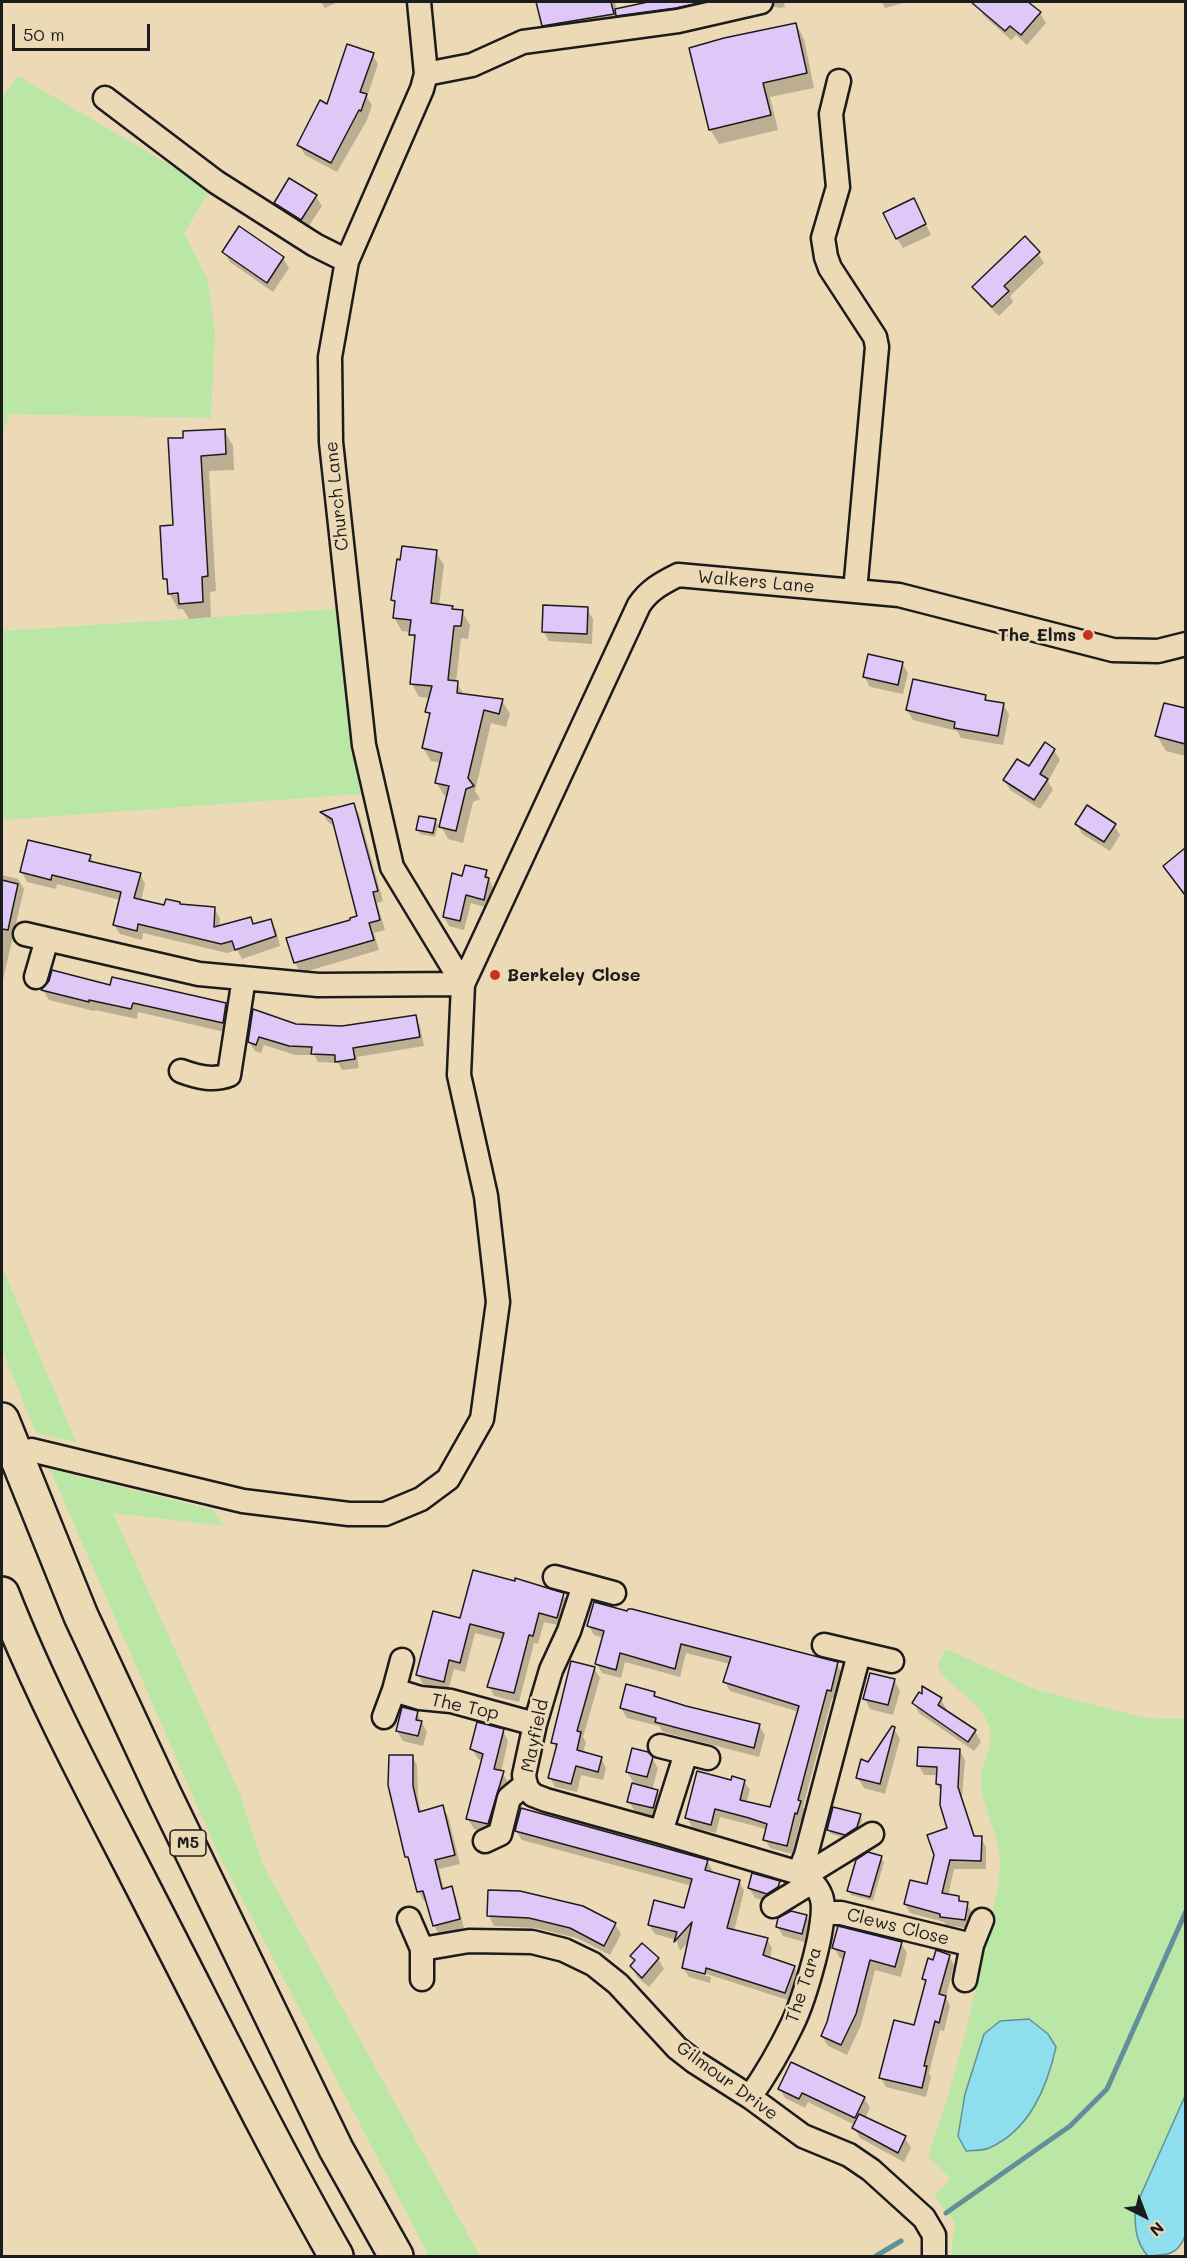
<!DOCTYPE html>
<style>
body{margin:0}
#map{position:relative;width:1187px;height:2258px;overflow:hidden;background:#ecdab7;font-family:Mali,sans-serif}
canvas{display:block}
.frame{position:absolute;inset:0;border:3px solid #1c1c1c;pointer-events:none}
.north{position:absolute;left:1115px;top:2186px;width:60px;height:60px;-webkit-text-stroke:4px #ecdab7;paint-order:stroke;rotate:138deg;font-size:16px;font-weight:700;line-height:24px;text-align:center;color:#1c1c1c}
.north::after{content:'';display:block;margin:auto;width:21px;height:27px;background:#1c1c1c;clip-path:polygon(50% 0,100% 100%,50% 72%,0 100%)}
.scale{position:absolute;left:12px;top:24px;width:138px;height:27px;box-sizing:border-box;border:3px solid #1c1c1c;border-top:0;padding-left:8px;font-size:18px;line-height:21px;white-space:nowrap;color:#1c1c1c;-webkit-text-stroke:4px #ecdab7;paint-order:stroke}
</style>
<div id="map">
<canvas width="1187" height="2258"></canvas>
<div class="frame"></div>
<div class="north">N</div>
<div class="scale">50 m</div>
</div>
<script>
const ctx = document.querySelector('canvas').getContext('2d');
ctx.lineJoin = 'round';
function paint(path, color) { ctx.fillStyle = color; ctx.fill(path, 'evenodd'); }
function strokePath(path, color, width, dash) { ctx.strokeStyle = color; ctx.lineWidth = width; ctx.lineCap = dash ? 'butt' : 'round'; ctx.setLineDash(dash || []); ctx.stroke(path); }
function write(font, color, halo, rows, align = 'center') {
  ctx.font = font + ' Mali,sans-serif'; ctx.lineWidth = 5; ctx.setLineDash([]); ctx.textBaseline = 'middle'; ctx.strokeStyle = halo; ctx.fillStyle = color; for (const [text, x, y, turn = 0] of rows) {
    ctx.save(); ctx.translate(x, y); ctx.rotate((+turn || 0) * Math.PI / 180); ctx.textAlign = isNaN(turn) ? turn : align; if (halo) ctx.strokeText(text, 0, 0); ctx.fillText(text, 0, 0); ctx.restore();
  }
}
const green = new Path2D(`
 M18 76 211 189 184 233 208 280 215 333 211 418 9 414 2 438V97Z
 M337 609 361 794 2 820V631Z
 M2 1267 76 1442 36 1433 2 1349Z
 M50 1469 212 1510 225 1526 113 1513 240 1794 263 1865 480 2256H429L217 1851Z
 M946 1649 1037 1690 1146 1718 1185 1719V2096L1135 2208 1148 2256H951L955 2223 934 2195 951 2179 928 2156C954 2085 972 2010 987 1936 992 1912 1001 1884 1000 1860 999 1834 983 1810 981 1785 979 1766 993 1750 990 1731 985 1699 943 1687 938 1665ZM965 2094 966 2150 958 2136Z`);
const water = new Path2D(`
 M1029 2019 1048 2034 1056 2047C1047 2087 1030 2130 989 2148 983 2151 973 2150 966 2151L958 2136 965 2094 984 2034 1000 2021Z
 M1185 2096V2236C1178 2255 1167 2255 1148 2256 1135 2242 1135 2226 1135 2208Z`);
const shadow = new Path2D(`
 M321 2H338L325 8Z
 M538 2H615L617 10 654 2H784L785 7 780 8 768 5 553 42 544 25Z
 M882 2H907L885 8Z
 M980 2H1015L1021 6 1026 2 1040 13 1046 23 1027 45 1016 35 1011 40 983 15 977 5Z
 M796 24 804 39 814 88 770 97 778 130 719 144 710 129Z
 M372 54 378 64 367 97 372 105 367 120 337 172 305 155 299 145 328 106Z
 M316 196 322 206 307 229 282 213 276 203Z
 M919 210 931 235 903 248 897 238Z
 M224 252 283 258 289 268 273 292 230 262Z
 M1038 253 1044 263 1010 296 1013 302 999 316 980 297 974 287Z
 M224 430 233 446 234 470 209 471 216 591 210 592 211 617 189 619 183 609H178L169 593V586L165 579 174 526 185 439ZM174 592 186 594 174 595Z
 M436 552 444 565 439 605 452 607 454 610 462 612 470 625 468 639 461 638 456 682 465 696 502 701 510 714 506 727 491 723 475 791 480 799 473 802 463 843 448 839 441 826 448 797 444 795 436 782 441 763 431 761 423 748 431 718 427 712 431 698 419 697 412 684 416 643 411 632 402 631 394 618 396 605 393 600Z
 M587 609 593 619 592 644 549 641 543 631Z
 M902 663 908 673 903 694 870 687 864 676Z
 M985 696 988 702 1003 704 1009 714 1003 745 961 738 957 731 913 720 907 710Z
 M1166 705 1186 710V756L1166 751 1157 736Z
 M1054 750 1060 760 1048 781 1053 790 1040 809 1010 790 1004 780 1029 769Z
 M353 804 359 814 383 901 377 903 385 930 374 933 379 950 301 973 295 963 359 917 334 826 328 822 322 813Z
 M435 821 438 825 435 837 420 834 418 829Z
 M1077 824 1114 825 1120 835 1110 851 1082 834Z
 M1181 853 1186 859V897L1165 866Z
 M90 856 94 863 140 874 145 884 141 901 165 907 214 908 220 918 219 927 250 918 254 926 270 921 276 930 280 946 242 959 237 950 227 953 143 933 142 940 120 934 114 925 120 900 57 884 56 889 27 882 22 872Z
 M486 872 493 888 488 908 471 903 464 930 449 926 444 917 463 877Z
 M2 875 18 879 24 889 2 984Z
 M111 987 225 1005 231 1015 229 1033 138 1012 137 1019 95 1010 94 1011 49 1000 43 990Z
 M254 1011 296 1026 342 1028 415 1017 420 1026 424 1046 357 1057 359 1068 342 1070 338 1063 318 1062 314 1055H295L264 1045 261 1053 255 1051 249 1042Z
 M563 1595 568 1604 562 1626 544 1622 538 1644 534 1643 519 1702 494 1696 489 1686 503 1640 475 1633 465 1672 454 1669 448 1691 423 1684 418 1675 461 1620Z
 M589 1626 837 1664 842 1673 836 1699 832 1698 803 1807 805 1811 802 1822H800L792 1854 770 1848 765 1839 767 1830 755 1826 720 1817 716 1833 692 1827 687 1818 732 1782 744 1781 750 1790 746 1803 771 1809 799 1712 730 1691 725 1682 730 1664 686 1653 680 1677 625 1662 621 1678 602 1673 597 1664 604 1638 594 1635Z
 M594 1668 600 1678 583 1737 586 1742 583 1753 601 1758 606 1768 603 1780 581 1775 577 1792 555 1787 550 1777 557 1750 553 1742Z
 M894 1680 900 1691 893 1715 870 1709 865 1699Z
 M654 1693 657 1698 759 1725 765 1735 759 1757 663 1732 659 1726 627 1718 621 1708Z
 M941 1700 947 1710 945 1711 975 1731 981 1742 974 1751 919 1713 914 1703Z
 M417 1713 427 1732 423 1746 403 1741 397 1731Z
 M894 1729 900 1739 885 1794 864 1788 858 1778Z
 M503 1731 508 1741 501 1772 509 1783 494 1833 474 1829 468 1819 483 1761 478 1759 472 1749Z
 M960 1751 965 1760 962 1797 976 1838H981L986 1847V1869H954L948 1896 958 1897 962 1903 967 1904 972 1913 970 1929 946 1925 944 1922 910 1913 905 1904 928 1886 949 1829 942 1793 937 1784 938 1775H924L919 1766Z
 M412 1756 417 1765 418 1797 421 1812 442 1807 448 1816 460 1864 439 1869 444 1890 451 1888 456 1897 464 1928 439 1935 434 1925 427 1900 424 1901 419 1892 412 1866 407 1857Z
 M652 1758 658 1768 652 1790 657 1791 663 1801 658 1818 635 1812 629 1801 634 1783 627 1772Z
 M860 1815 862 1820 859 1832 849 1839 831 1834 829 1830Z
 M516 1831 707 1861 713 1871 712 1874 739 1881 744 1891 734 1931 767 1939 772 1948 770 1959 794 1967 799 1977 791 2001 688 1968V1971L711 1977 710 1983 689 1977 683 1967 690 1940 680 1951 676 1940 655 1934 649 1925 685 1910 692 1886 522 1840Z
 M881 1858 884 1862 873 1901 851 1895 849 1891Z
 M779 1883 785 1893 774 1903 755 1898 749 1888Z
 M490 1892 615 1924 621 1934 610 1955 577 1938 535 1928 494 1926 489 1916Z
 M806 1916 812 1926 808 1943 783 1936 777 1926Z
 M901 1943 907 1953 901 1977 875 1970 861 2025 847 2055 828 2046 822 2036 827 2025 845 1960 840 1958 834 1948Z
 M642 1945 658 1959 664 1969 649 1987 637 1977 632 1967 636 1962 632 1956Z
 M949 1956 954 1965 946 1997 950 2006 944 2031 940 2030 929 2073 931 2077 926 2097 886 2087 881 2078 915 2027 926 1984 923 1979 934 1961Z
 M780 2089 864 2098 870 2108 865 2118 905 2138 911 2148 904 2162 860 2138 854 2128 855 2125 808 2102 805 2108 785 2098Z`);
const stream = new Path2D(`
 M946 2213 1070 2126 1107 2089 1186 1911
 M876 2256 901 2241`);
const building = new Path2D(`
 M536 2H611L614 14 542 26Z
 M648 2H703L676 8 616 16 615 9Z
 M971 2H1028L1041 12 1021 35 1010 26 1005 31Z
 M796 23 807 73 763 83 771 115 709 130 689 48 724 38Z
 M347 44 374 53 360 92 367 94 361 111 359 110 331 163 297 145 320 100 327 104Z
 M289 178 317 195 301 220 274 203Z
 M914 198 926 224 896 239 883 213Z
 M239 226 284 257 267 283 222 252Z
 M1025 236 1040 252 1004 286 1009 291 992 307 972 287Z
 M225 429 226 454 201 456 208 576 202 577 203 602 179 604 178 593 168 594 167 579H163L160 526 173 525 168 438H183V431Z
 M402 546 437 550 431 603 453 606 452 609 463 610 461 626H454L448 680 458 681 457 693 503 699 499 714 484 710 468 778 474 786 466 789 456 831 439 827 449 786 435 783 442 753 422 748 430 713 425 712 432 686 410 684 415 635H409L411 620 393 618 395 601 391 600 397 559 400 560Z
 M543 605 588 607 587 634 542 632Z
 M868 654 903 662 898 685 863 677Z
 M913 679 986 695 985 700 1004 703 998 736 954 728 955 722 906 710Z
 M1164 703 1185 708V744L1155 736Z
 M1045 742 1055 749 1040 774 1048 779 1034 800 1003 780 1017 759 1029 766Z
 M354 803 378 891 373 892 380 920 369 923 374 940 294 963 286 938 350 920V918L357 916 332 819 320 812Z
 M1087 805 1116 824 1104 842 1075 824Z
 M419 816 436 819 433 833 416 830Z
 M28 840 91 855 89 861 141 873 134 898 164 905 166 899 180 902V904L215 907 214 927 251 917 253 924 271 919 276 936 235 950 232 941 221 944 138 924 137 931 113 925 121 892 52 875 51 880 20 872Z
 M1185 848V895L1163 866Z
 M465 865 487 870 485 877 489 878 484 900 466 895 460 921 443 917 452 873 462 876Z
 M2 880 18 884 8 930 2 929Z
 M52 970 110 985 112 977 226 1003 223 1023 133 1003 131 1009 89 1000V1002L41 990 49 981Z
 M253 1009 296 1024 342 1026 416 1015 420 1037 353 1048 355 1059 335 1062V1055L311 1054 312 1047 289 1046 259 1037 256 1045 248 1042Z
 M473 1570 515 1581V1578L564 1593 557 1618 539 1613 533 1636 529 1635 514 1693 487 1687 504 1633 470 1624 460 1663 449 1660 444 1682 416 1675 433 1611 460 1618Z
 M594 1602 627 1611 628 1609H632L838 1662 831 1691 827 1690 798 1800 801 1801 797 1814 795 1813 787 1846 763 1840 767 1824 749 1818 715 1809 711 1825 685 1818 697 1771 731 1780 732 1776 745 1780 740 1800 770 1807 799 1706 723 1682 731 1657 681 1644 675 1669 620 1653 616 1670 595 1664 604 1631 587 1626Z
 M571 1661 595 1667 577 1731 581 1732 577 1750 602 1757 598 1772 576 1766 571 1784 548 1778 557 1744 551 1743Z
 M870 1673 895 1679 888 1705 863 1699Z
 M626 1684 655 1692 654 1696 686 1706 760 1724 754 1748 655 1722 656 1718 620 1708Z
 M922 1686 942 1698 938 1705 976 1730 968 1742 912 1703 919 1692 922 1694Z
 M402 1707 418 1711 416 1720 422 1721 418 1736 396 1731Z
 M477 1722 504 1729 494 1769 504 1771 488 1824 466 1819 483 1754 470 1749Z
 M892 1726 895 1727 880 1784 856 1778 861 1759 868 1762Z
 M918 1747 960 1749 958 1787 974 1836H982L981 1861 950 1860 942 1893 959 1896V1901L968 1902 965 1920 940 1917V1914L904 1904 910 1880 927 1884 934 1855 927 1835 947 1828 940 1805 941 1785 936 1784 937 1767 917 1766Z
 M632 1748 648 1752 653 1757 647 1777 626 1772Z
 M389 1755H413V1786L419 1812 443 1805 455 1855 435 1860 442 1889 452 1886 460 1919 433 1926 423 1891 417 1892 408 1857H405L388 1785Z
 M632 1783 658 1790 653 1808 627 1802Z
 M833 1807 861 1814 857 1827 845 1835 827 1830Z
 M521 1808 708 1860 705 1870 740 1880 727 1928 768 1938 763 1955 795 1966 785 1993 706 1968 705 1974 682 1968 692 1922 674 1942 677 1932 648 1925 654 1900 684 1908 692 1879 515 1831Z
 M868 1852 882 1856 870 1897 847 1891 856 1860Z
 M752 1873 780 1881 778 1887 767 1894 748 1888Z
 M488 1890 520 1891 583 1906 616 1923 604 1946 570 1928 529 1918 487 1916Z
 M791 1911 807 1915 802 1934 776 1927 778 1918Z
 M838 1926 902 1942 895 1967 870 1960 856 2014 841 2045 821 2036 827 2022 845 1952 832 1948Z
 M642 1943 659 1958 642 1978 630 1966 635 1960 630 1956Z
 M936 1950 950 1955 939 1994 946 1996 939 2023 935 2021 924 2066H927L922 2088 879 2078 894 2020 914 2025 926 1980 922 1979 928 1958 933 1960Z
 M791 2062 865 2097 855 2118 802 2093 799 2099 778 2089Z
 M859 2114 906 2136 898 2153 852 2128Z`);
const minor = new Path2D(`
 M419 2 426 74 422 89 347 261 330 357 331 442 364 745 392 867 463 984
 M426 74 472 65 523 42 678 21 761 2
 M839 81 831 114 838 187 823 238 826 257 830 268 875 337 877 347 855 591
 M105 98 216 182 315 245 347 261
 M25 934 199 974 318 985 463 984
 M36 977 47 939
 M181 1071C197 1077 213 1081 229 1075L244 978
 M31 1450 243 1501 349 1514H385L421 1499 448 1479 482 1419 498 1302 486 1196 459 1075 463 984 639 605C649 590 662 583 678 575L899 595 1113 650 1158 651 1186 644
 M555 1577 614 1593
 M584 1585 569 1631 551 1670 535 1724 524 1775 526 1787 533 1795 546 1800 661 1832 799 1873C809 1879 817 1885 821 1896 830 1918 803 2003 792 2025 780 2050 766 2074 750 2097
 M824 1645 892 1661
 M394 1690 420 1698 451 1701 535 1724
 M384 1717 394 1690 402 1660
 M660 1746 708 1758
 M661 1832 686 1753
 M485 1841 500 1834 509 1798 526 1784
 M799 1873 806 1855 859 1654
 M804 1876 872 1834
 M773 1906 812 1882
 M824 1913H841L972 1945
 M409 1919 422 1949V1979
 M422 1949 469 1941 532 1942 564 1950 593 1964 618 1984 677 2048 695 2062 750 2097 803 2136 849 2155 871 2170 924 2218 934 2235V2256
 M965 1980 972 1945 982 1920`);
const highway = new Path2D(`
 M2 1420 81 1616 164 1794 336 2149 396 2256
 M2 1594C44 1701 100 1803 152 1905 213 2023 271 2142 336 2256`);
const markers = [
 [1088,635,6,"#c8321e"],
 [495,975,6,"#c8321e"]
];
const shields = [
 [188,1843,36]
];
const shieldNames = [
 ["M5",188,1843]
];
const streetNames = [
 ["Church Lane",337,496,-96],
 ["Walkers Lane",756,582,5],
 ["The Top",465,1707,12],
 ["Mayfield",535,1736,-78],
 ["Clews Close",898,1927,14],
 ["The Tara",804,1985,-72],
 ["Gilmour Drive",727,2081,36]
];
const poiNames = [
 ["The Elms",1076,635],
 ["Berkeley Close",507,975,"left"]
];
paint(green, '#bae7a5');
paint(water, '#8fdeed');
strokePath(water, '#619099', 1.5);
paint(shadow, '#0003');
strokePath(stream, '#619099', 5);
paint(building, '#dfc7f7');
strokePath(building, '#1c1c1c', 1.5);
strokePath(minor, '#1c1c1c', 27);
strokePath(highway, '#1c1c1c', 38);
strokePath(minor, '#ecdab7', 22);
strokePath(highway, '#ecdab7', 33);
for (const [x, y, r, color] of markers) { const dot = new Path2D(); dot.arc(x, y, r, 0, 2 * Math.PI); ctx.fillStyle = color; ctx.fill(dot); strokePath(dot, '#ecdab7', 2); }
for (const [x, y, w] of shields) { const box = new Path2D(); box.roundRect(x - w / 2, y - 13, w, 26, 4.5); ctx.fillStyle = '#ecdab7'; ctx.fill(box); strokePath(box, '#1c1c1c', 1.5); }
write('bold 16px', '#1c1c1c', null, shieldNames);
write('18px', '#1c1c1c', '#ecdab7', streetNames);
write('bold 18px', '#1c1c1c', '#ecdab7', poiNames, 'right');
</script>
